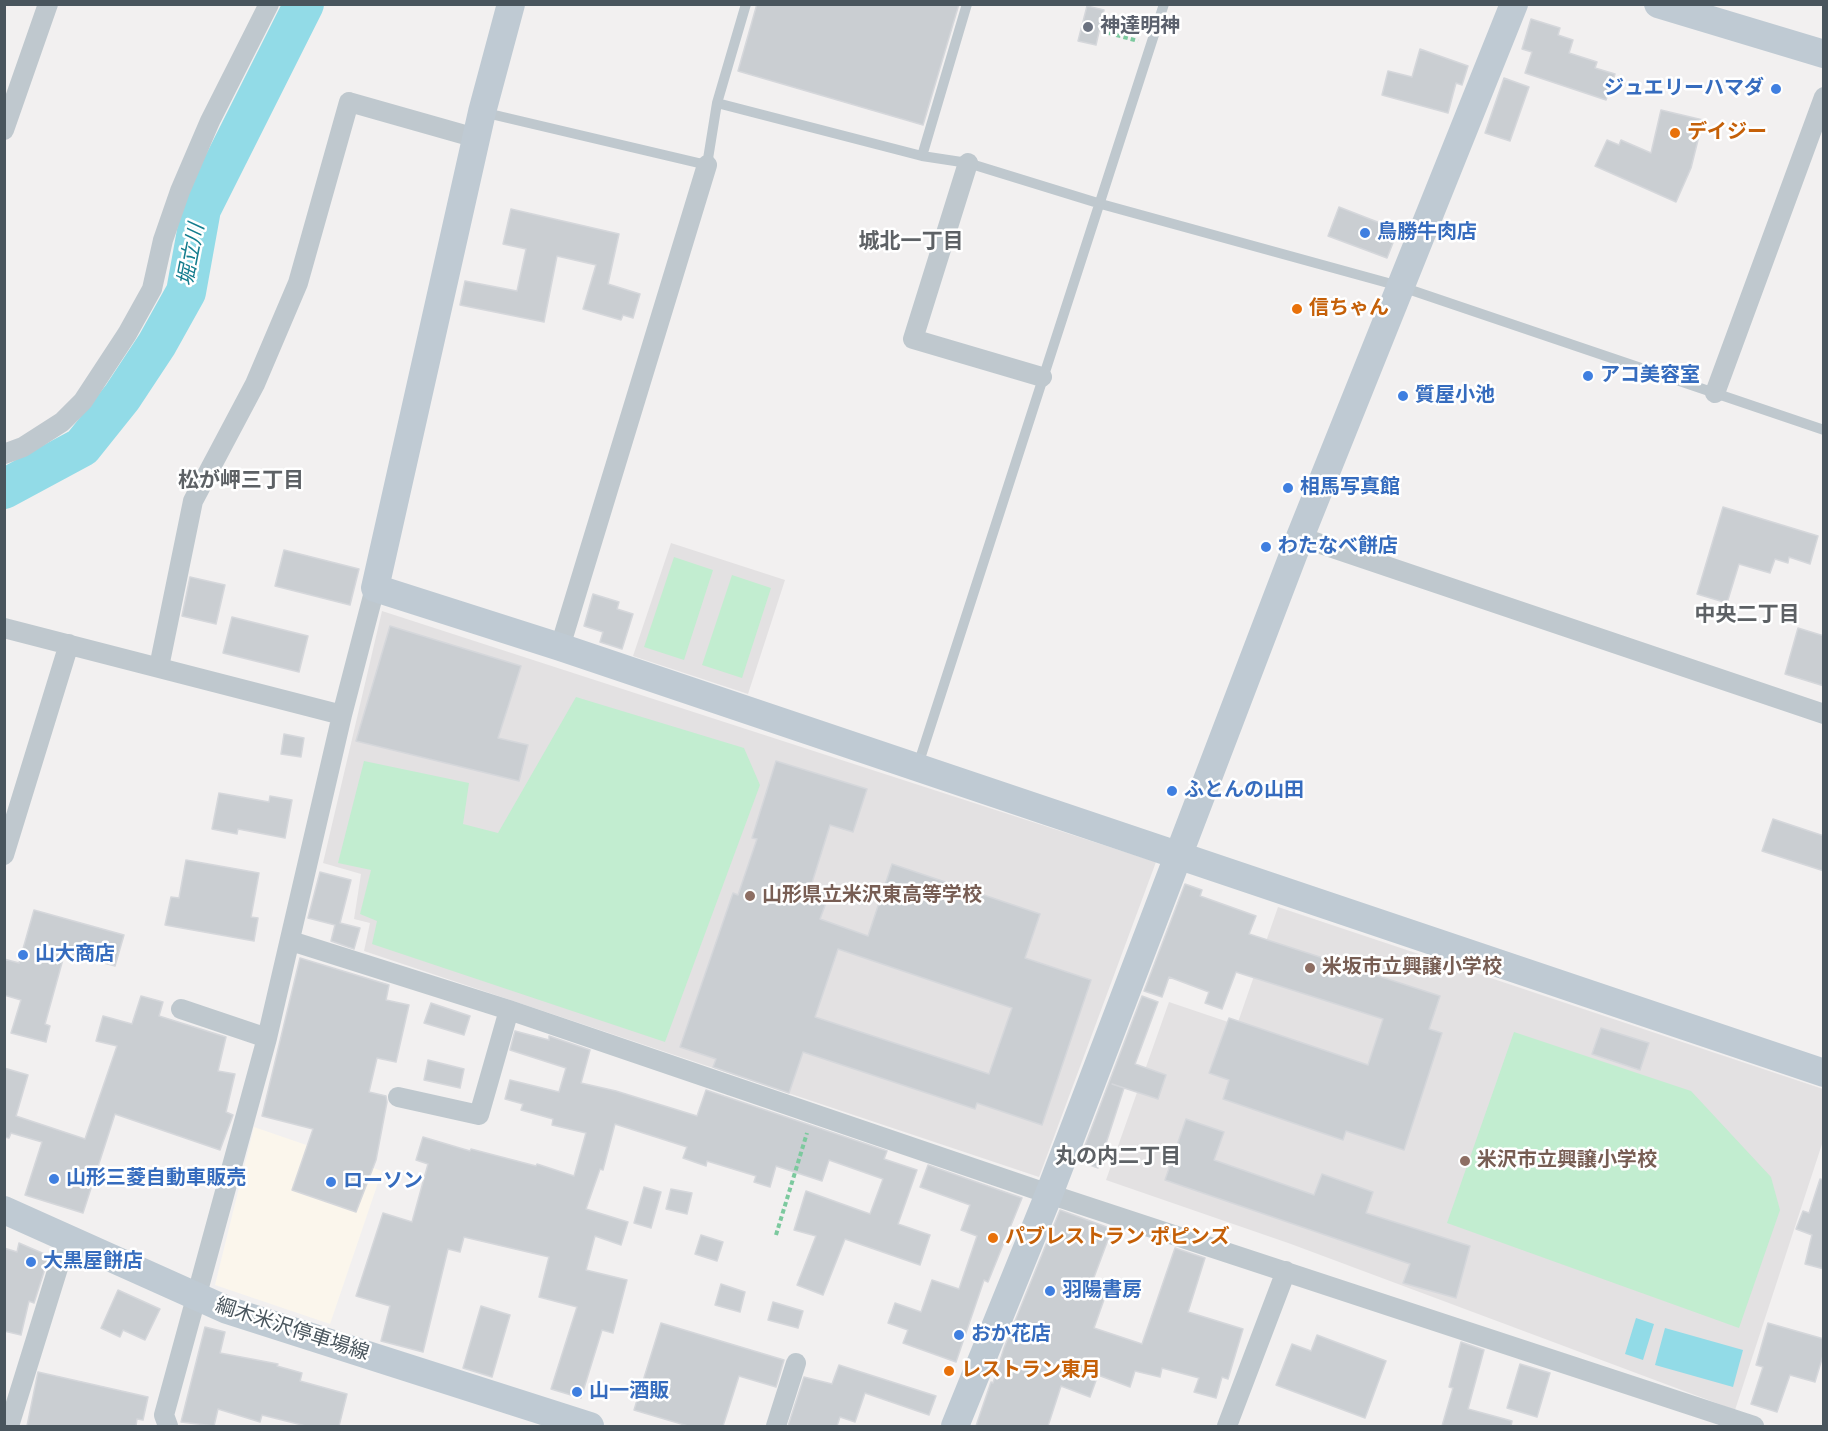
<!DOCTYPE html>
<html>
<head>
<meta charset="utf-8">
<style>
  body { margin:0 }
  #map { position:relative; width:1828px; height:1431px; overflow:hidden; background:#f2f0f0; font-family:"DM Sans",sans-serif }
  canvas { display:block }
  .frame { position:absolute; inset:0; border:6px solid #49555d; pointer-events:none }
</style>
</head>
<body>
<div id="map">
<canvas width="1828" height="1431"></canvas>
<div class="frame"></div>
</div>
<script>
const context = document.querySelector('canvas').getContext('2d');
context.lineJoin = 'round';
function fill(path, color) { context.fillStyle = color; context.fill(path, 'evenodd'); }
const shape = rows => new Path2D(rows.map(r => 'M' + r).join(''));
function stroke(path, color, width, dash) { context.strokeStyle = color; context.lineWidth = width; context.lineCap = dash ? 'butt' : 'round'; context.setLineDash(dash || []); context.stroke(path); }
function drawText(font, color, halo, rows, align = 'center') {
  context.font = font + ' "DM Sans","Noto Sans JP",sans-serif'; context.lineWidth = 5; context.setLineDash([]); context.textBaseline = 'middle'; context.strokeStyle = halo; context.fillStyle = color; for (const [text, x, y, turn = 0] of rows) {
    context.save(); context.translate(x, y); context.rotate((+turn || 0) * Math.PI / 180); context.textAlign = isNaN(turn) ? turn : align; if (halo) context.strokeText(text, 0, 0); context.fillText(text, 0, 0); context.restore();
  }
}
const commercial = shape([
  [254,1127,382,1171,330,1324,215,1285]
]);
const education = shape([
  [671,543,785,580,748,694,633,656],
  [382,611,1156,862,1039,1177,364,951,370,923,354,919,361,874,323,863],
  [1278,907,1823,1089,1823,1141,1735,1410,1291,1244,1106,1180,1169,1002,1237,1025]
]);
const green = shape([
  [674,557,713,570,684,660,644,647],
  [732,575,771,588,742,678,702,665],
  [576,697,744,748,760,785,665,1042,372,944,377,921,360,914,371,870,338,863,364,761,469,783,463,824,498,833],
  [1514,1032,1691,1091,1771,1177,1780,1210,1739,1328,1447,1223]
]);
const water = shape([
  [1636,1318,1654,1324,1643,1360,1625,1354],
  [1665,1328,1743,1350,1733,1387,1655,1365]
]);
const river = shape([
  [4,489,82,447,122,397,157,344,186,292,201,209,304,4]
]);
const building = shape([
  [757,4,959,4,923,125,738,71,757,4],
  [1087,6,1104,10,1096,45,1078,41,1087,6],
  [1531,19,1560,28,1558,35,1573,40,1569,53,1597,62,1595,68,1615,74,1606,100,1525,73,1532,52,1522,49,1531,19],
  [1420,49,1468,66,1462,85,1456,83,1448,113,1382,95,1388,71,1412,77,1420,49],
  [1504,78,1529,87,1510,141,1485,133,1504,78],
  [1661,110,1703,120,1691,168,1676,202,1595,166,1607,140,1619,145,1621,140,1651,153,1661,110],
  [1339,207,1398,230,1387,258,1328,236,1339,207],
  [511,209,619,234,608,284,640,294,633,318,623,315,621,320,583,309,596,265,557,256,544,322,460,305,465,281,517,291,526,249,503,244,511,209],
  [1723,507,1818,536,1810,564,1789,557,1788,563,1775,559,1770,573,1739,564,1727,603,1697,594,1723,507],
  [284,550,359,569,350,605,275,586,284,550],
  [190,577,225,585,216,624,182,616,190,577],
  [593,594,619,602,617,609,633,614,622,649,600,642,603,632,584,626,593,594],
  [232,617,308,636,299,672,223,653,232,617],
  [390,626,521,666,498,738,528,745,519,781,356,741,390,626],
  [1798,628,1824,636,1824,686,1785,674,1798,628],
  [284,734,304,738,301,757,281,754,284,734],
  [776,761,867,789,853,832,830,825,811,886,830,892,820,919,868,936,892,864,1040,914,1025,958,1091,980,1042,1125,977,1103,975,1109,803,1052,789,1093,713,1067,716,1059,680,1047,733,893,738,895,757,839,752,838,776,761],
  [838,949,1012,1008,989,1074,815,1017,838,949],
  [219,793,269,802,270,796,292,800,285,838,238,829,237,834,212,829,219,793],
  [1773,819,1824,836,1824,871,1762,851,1773,819],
  [186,860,259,873,251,917,258,918,254,941,165,925,171,897,179,898,186,860],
  [320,872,351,880,340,923,360,928,354,949,331,941,335,925,308,918,320,872],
  [1185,884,1202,890,1200,896,1256,916,1249,934,1440,996,1429,1029,1442,1033,1404,1150,1346,1131,1343,1140,1223,1099,1229,1080,1209,1073,1229,1018,1368,1065,1383,1019,1236,972,1222,1009,1205,1003,1209,992,1169,977,1162,997,1144,991,1185,884],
  [34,910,124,935,115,966,65,952,45,1024,50,1026,46,1042,11,1033,21,1000,4,995,4,959,19,963,34,910],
  [300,958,389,985,386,1000,409,1005,396,1062,377,1058,369,1092,386,1096,387,1102,376,1160,356,1212,292,1190,313,1129,262,1116,300,958],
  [141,996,163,1002,159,1016,226,1037,218,1071,235,1074,226,1112,233,1115,220,1150,115,1114,83,1213,25,1195,42,1142,11,1133,9,1138,4,1137,4,1068,28,1075,16,1116,85,1139,117,1046,96,1041,103,1016,132,1024,141,996],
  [1142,996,1158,1002,1135,1064,1166,1075,1158,1099,1112,1084,1124,1088,1098,1168,1079,1161,1142,996],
  [431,1003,470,1016,464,1035,424,1023,431,1003],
  [1601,1028,1649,1043,1640,1070,1592,1054,1601,1028],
  [515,1031,549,1040,549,1036,590,1050,581,1083,616,1091,697,1116,706,1090,887,1151,884,1159,917,1170,898,1224,930,1235,920,1265,845,1239,823,1295,797,1285,816,1236,794,1230,806,1191,870,1214,883,1179,829,1160,822,1181,776,1166,770,1187,754,1182,756,1176,707,1161,706,1166,683,1158,687,1147,615,1124,603,1170,600,1169,586,1209,628,1222,621,1245,595,1236,586,1270,627,1280,613,1333,602,1330,581,1398,551,1389,577,1307,539,1297,549,1257,464,1237,460,1252,448,1249,423,1352,381,1341,390,1306,356,1296,383,1213,412,1222,428,1164,416,1160,423,1137,470,1151,471,1149,536,1166,537,1164,574,1176,586,1133,552,1125,553,1119,521,1110,523,1104,505,1099,510,1080,559,1092,566,1068,510,1050,515,1031],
  [428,1060,464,1069,460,1088,424,1080,428,1060],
  [1186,1119,1224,1132,1214,1160,1314,1195,1322,1174,1373,1192,1366,1213,1470,1246,1456,1298,1403,1283,1410,1264,1165,1180,1186,1119],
  [928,1165,1022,1198,988,1282,984,1280,956,1362,903,1343,908,1330,888,1323,895,1303,921,1312,932,1280,959,1289,977,1236,961,1230,970,1205,920,1187,928,1165],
  [1820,1179,1824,1180,1824,1269,1805,1264,1812,1235,1796,1229,1803,1211,1809,1213,1820,1179],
  [644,1187,661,1192,651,1228,634,1223,644,1187],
  [671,1189,692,1193,687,1214,666,1209,671,1189],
  [1060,1210,1112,1229,1090,1288,1106,1294,1094,1328,1142,1344,1175,1248,1205,1258,1188,1312,1243,1329,1228,1379,1222,1377,1216,1398,1194,1392,1199,1378,1162,1368,1160,1377,1135,1371,1130,1387,1098,1375,1090,1397,1061,1386,1048,1426,976,1426,991,1382,993,1383,1004,1348,1060,1210],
  [701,1235,723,1242,717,1261,695,1254,701,1235],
  [19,1243,49,1256,34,1303,29,1301,21,1335,4,1331,4,1248,17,1252,19,1243],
  [721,1284,745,1292,740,1312,715,1305,721,1284],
  [118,1290,160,1309,145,1340,123,1330,120,1337,101,1328,118,1290],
  [773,1302,803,1311,798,1328,768,1320,773,1302],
  [481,1306,510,1315,492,1377,463,1368,481,1306],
  [661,1323,784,1360,776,1387,739,1376,723,1426,688,1426,634,1410,661,1323],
  [1768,1323,1824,1339,1824,1352,1815,1382,1790,1375,1777,1412,1751,1404,1763,1367,1756,1365,1768,1323],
  [205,1327,225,1332,220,1353,278,1364,277,1366,302,1373,300,1381,347,1394,339,1426,306,1426,262,1415,260,1422,218,1409,214,1426,181,1422,205,1327],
  [1317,1335,1386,1361,1365,1418,1276,1385,1292,1344,1311,1351,1317,1335],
  [1461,1342,1484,1350,1468,1409,1512,1421,1511,1426,1442,1426,1453,1388,1449,1387,1461,1342],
  [1520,1364,1550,1373,1537,1417,1507,1408,1520,1364],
  [839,1365,936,1396,929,1415,865,1393,855,1422,840,1417,837,1426,788,1426,804,1377,832,1384,839,1365],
  [38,1372,148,1397,143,1420,137,1419,136,1426,27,1426,38,1372]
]);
const path = shape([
  [1109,33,1138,41],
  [776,1235,807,1133]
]);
const lane = shape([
  [717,103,922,156,968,163,1101,204,1399,286,1824,430],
  [482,112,707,165,717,103,746,4],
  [922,156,967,4],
  [917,768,1164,4]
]);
const street = shape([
  [4,130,48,4],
  [968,163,913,339,1042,377],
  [1715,393,1824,97],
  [4,454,23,447,62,422,83,401,127,334,152,289,163,240,180,191,210,121,269,4],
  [1300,537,1824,714],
  [4,628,342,715],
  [560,647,707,165],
  [159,667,193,501,255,384,298,283,349,102,476,138],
  [4,855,69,644],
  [291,941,509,1010,1049,1194,1754,1426],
  [181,1009,267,1038],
  [398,1097,479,1115,509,1010],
  [9,1426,67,1239],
  [168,1426,164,1415,267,1038,342,715,375,588],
  [776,1426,796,1363],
  [1227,1426,1286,1271]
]);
const secondary = shape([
  [511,4,482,112,375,588,560,647,1824,1073],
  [1658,4,1824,54],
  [4,1210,227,1310,590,1426],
  [955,1426,1049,1194,1300,537,1514,4]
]);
const markers = [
  [1088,27,6,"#6b7280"],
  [1776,89,6,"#3f7fe0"],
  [1675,133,6,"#e8710a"],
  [1365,233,6,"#3f7fe0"],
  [1297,309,6,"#e8710a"],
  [1588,376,6,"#3f7fe0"],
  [1403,396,6,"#3f7fe0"],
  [1288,488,6,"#3f7fe0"],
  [1266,547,6,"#3f7fe0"],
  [1172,791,6,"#3f7fe0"],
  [750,896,6,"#8d6e63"],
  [23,955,6,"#3f7fe0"],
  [1310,968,6,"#8d6e63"],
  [1465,1161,6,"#8d6e63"],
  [54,1179,6,"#3f7fe0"],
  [331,1182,6,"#3f7fe0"],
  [993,1238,6,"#e8710a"],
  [31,1262,6,"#3f7fe0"],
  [1050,1291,6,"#3f7fe0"],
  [959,1335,6,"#3f7fe0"],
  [949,1371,6,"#e8710a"],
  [577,1392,6,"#3f7fe0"]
];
const worshipNames = [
  ["神達明神",1100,27]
];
const shopNames = [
  ["ジュエリーハマダ",1764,89,"right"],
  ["鳥勝牛肉店",1377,233],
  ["アコ美容室",1600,376],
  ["質屋小池",1415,396],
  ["相馬写真館",1300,488],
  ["わたなべ餅店",1278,547],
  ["ふとんの山田",1184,791],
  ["山大商店",35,955],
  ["山形三菱自動車販売",66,1179],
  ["ローソン",343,1182],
  ["大黒屋餅店",43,1262],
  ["羽陽書房",1062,1291],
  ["おか花店",971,1335],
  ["山一酒販",589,1392]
];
const foodNames = [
  ["デイジー",1687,133],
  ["信ちゃん",1309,309],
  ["パブレストラン ポピンズ",1005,1238],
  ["レストラン東月",961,1371]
];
const educationNames = [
  ["山形県立米沢東高等学校",762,896],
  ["米坂市立興譲小学校",1322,968],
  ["米沢市立興譲小学校",1477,1161]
];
const streetNames = [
  ["綱木米沢停車場線",292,1330,18]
];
const neighbourhoodNames = [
  ["城北一丁目",911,242],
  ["松が岬三丁目",241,481],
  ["中央二丁目",1747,615],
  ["丸の内二丁目",1118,1157]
];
const waterNames = [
  ["堀立川",192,255,-79]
];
fill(commercial, '#fbf6ec');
fill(education, '#e3e1e2');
fill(green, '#c2edd0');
fill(water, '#92dbe7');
stroke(river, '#92dbe7', 40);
fill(building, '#caced2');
stroke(building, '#d5d7db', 1.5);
stroke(path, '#7cc99e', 4, [4.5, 3]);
stroke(lane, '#bfc8ce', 10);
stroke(street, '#bfc8ce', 20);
stroke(secondary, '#bfcad3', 28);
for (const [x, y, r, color] of markers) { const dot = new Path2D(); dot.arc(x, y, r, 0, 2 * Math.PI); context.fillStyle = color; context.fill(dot); stroke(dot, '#fff', 2); }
drawText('bold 20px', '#5b616d', '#fff', worshipNames, 'left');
drawText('bold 20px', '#366cbe', '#fff', shopNames, 'left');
drawText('bold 20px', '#c56008', '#fff', foodNames, 'left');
drawText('bold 20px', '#785e54', '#fff', educationNames, 'left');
drawText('20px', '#49555d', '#fff', streetNames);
drawText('bold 21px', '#5d6165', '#fff', neighbourhoodNames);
drawText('italic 21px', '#147d8e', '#fff', waterNames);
</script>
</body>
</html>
